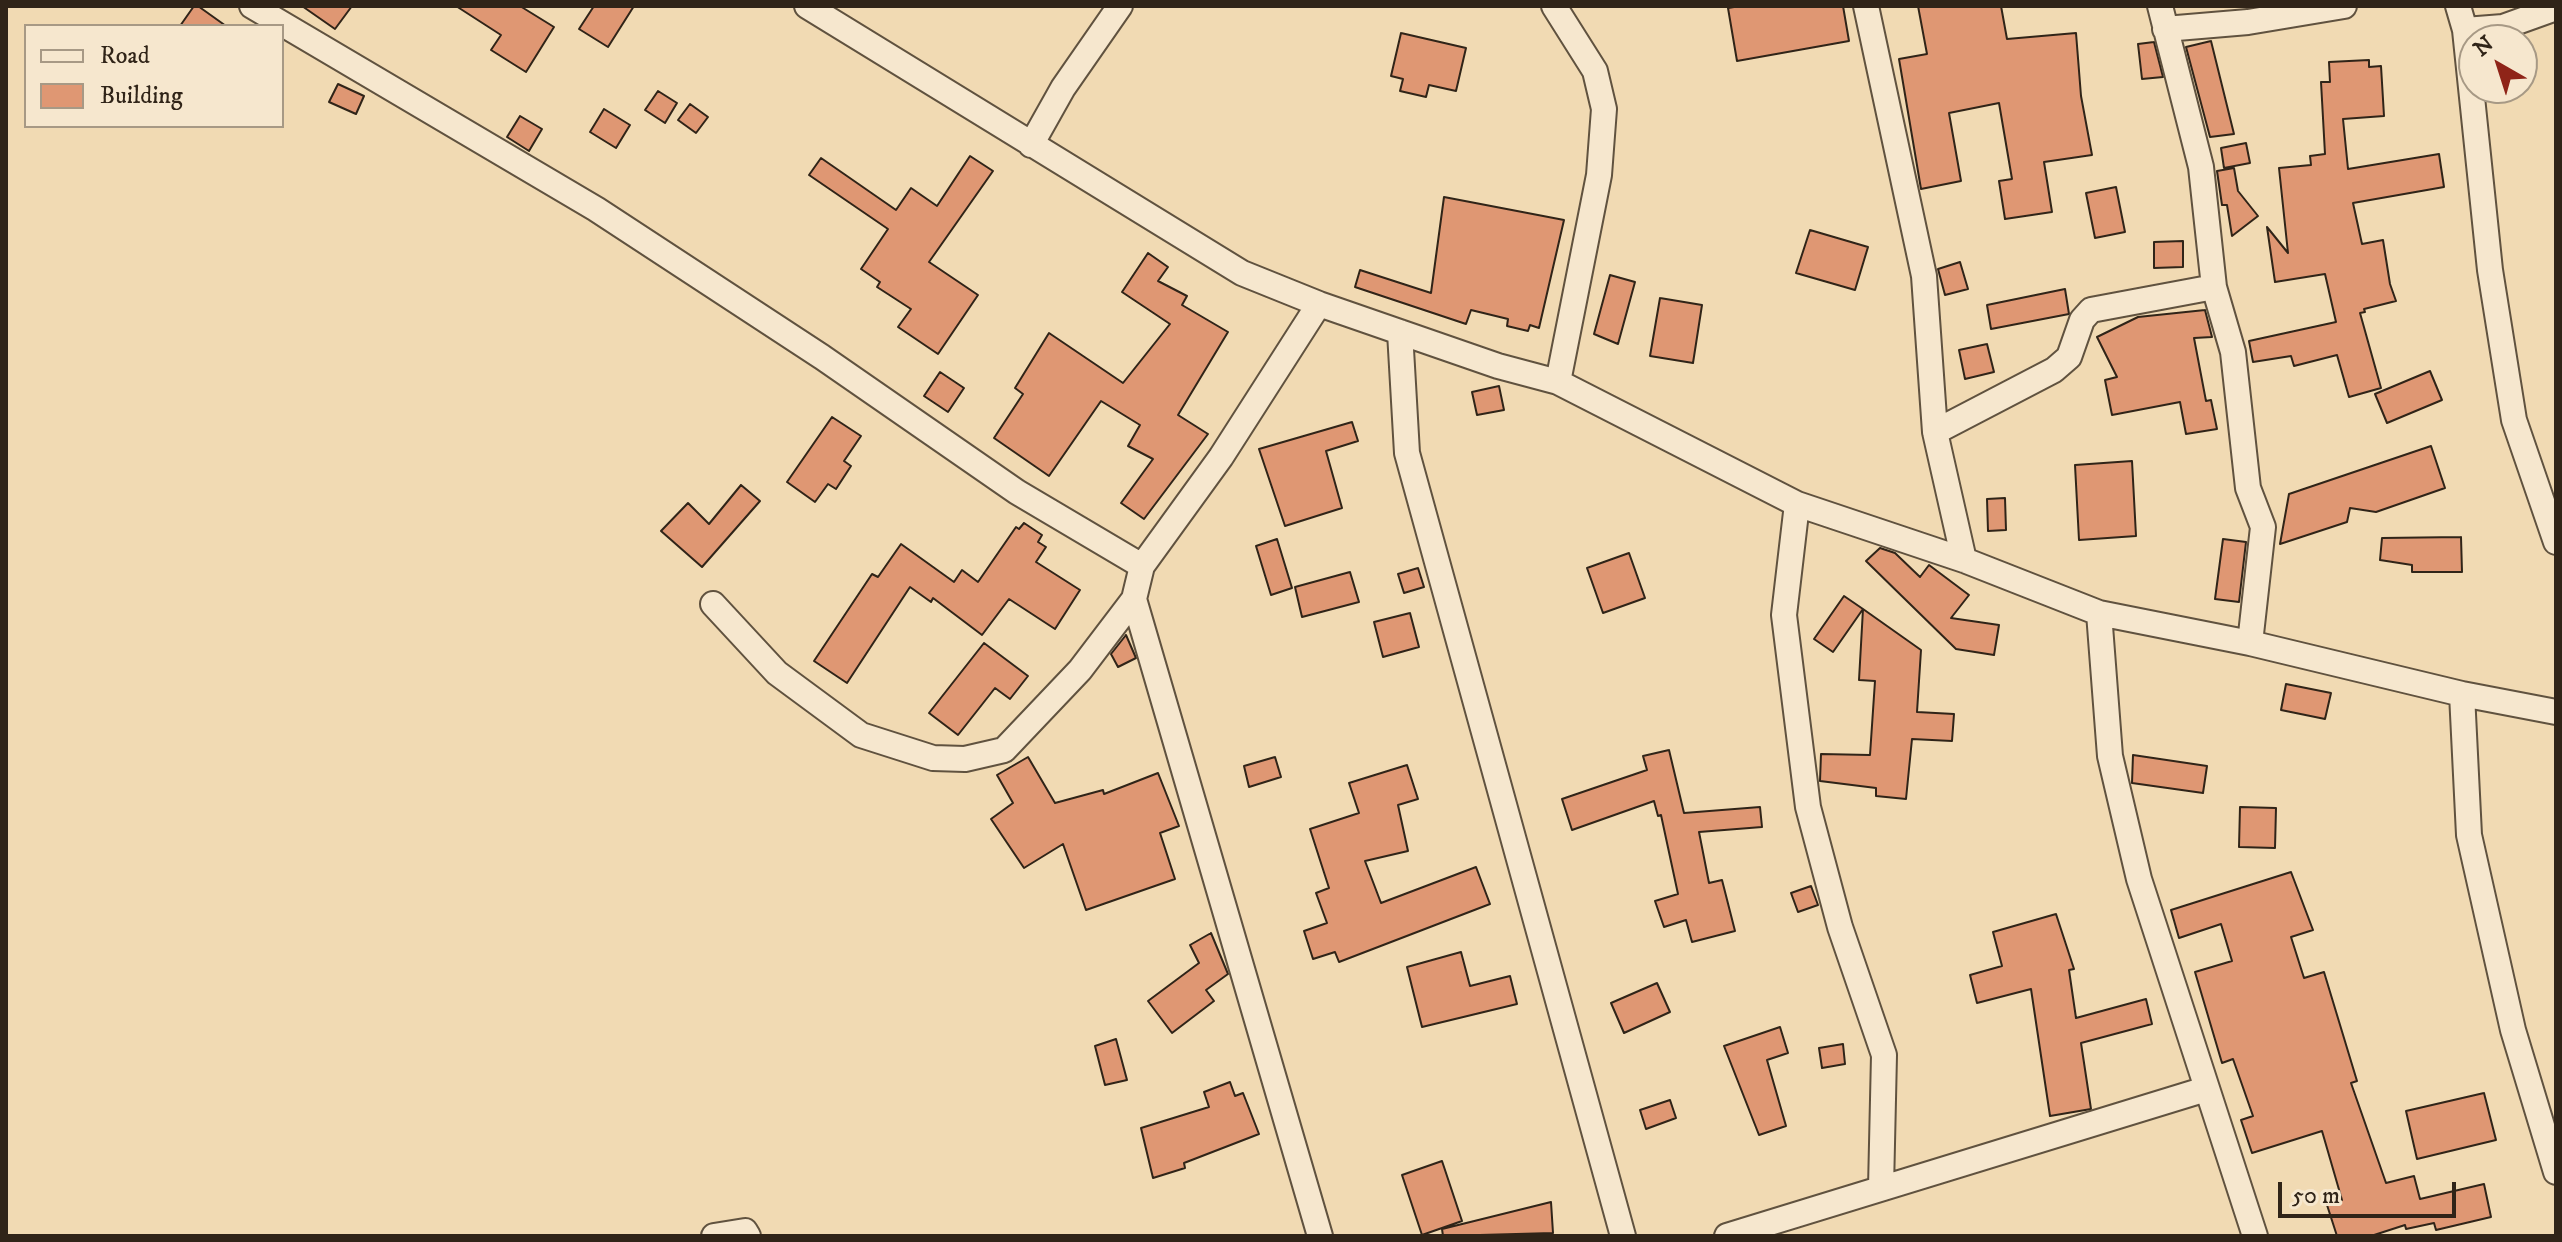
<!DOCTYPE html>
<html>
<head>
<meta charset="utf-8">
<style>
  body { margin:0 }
  #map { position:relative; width:2562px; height:1242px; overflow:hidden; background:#f1dab3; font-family:"IM FELL DW Pica",serif }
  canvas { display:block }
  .frame { position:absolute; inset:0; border:8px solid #302418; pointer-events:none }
  .legend { position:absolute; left:24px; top:24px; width:260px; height:104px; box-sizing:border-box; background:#f6e7ce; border:2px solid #a79985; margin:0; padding:10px 14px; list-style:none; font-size:24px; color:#302418 }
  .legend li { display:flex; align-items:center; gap:16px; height:40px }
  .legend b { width:40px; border:2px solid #a79985 }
  .north { position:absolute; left:2458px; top:24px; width:80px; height:80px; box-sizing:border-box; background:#f6e7ce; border:2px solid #a79985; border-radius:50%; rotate:321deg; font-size:22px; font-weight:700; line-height:32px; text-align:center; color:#302418 }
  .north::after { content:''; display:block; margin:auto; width:28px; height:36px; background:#8f2418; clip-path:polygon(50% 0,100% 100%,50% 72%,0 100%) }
  .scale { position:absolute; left:2278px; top:1182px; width:178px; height:36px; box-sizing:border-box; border:4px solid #302418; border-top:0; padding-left:10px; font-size:24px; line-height:28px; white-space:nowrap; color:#302418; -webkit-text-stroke:6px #f6e7ce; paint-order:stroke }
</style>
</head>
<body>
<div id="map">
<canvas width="2562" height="1242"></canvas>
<div class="frame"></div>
<ul class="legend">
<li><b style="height:10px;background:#f6e7ce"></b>Road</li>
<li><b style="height:22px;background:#df9773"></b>Building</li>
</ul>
<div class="north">N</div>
<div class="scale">50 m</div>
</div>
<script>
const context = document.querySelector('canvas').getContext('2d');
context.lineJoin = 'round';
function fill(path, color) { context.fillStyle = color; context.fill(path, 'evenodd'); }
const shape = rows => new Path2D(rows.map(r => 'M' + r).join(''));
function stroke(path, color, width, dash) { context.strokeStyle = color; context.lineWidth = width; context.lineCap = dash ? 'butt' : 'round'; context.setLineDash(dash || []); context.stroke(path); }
const building = shape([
  [194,6,198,6,226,26,180,26,194,6],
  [302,6,352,6,335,29,302,6],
  [456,6,520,6,554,27,526,72,491,50,501,35,456,6],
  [594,6,634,6,608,47,579,29,594,6],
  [1740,6,1843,6,1849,41,1737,61,1728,8,1740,6],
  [1918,6,2001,6,2007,39,2076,33,2081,96,2092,155,2044,162,2052,212,2005,219,1999,181,2012,179,1999,103,1949,113,1961,181,1921,189,1899,59,1927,54,1918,6],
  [1401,33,1466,48,1456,91,1429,85,1426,97,1400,91,1403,79,1391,76,1401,33],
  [2211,41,2234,134,2210,137,2186,47,2211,41],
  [2154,42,2163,77,2142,79,2138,44,2154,42],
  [2369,60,2369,67,2381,66,2384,116,2343,119,2348,169,2439,154,2444,187,2353,203,2362,244,2383,240,2390,284,2396,301,2364,309,2365,312,2360,313,2381,388,2349,397,2337,355,2294,366,2291,356,2253,362,2249,341,2336,322,2325,274,2275,282,2267,227,2288,253,2279,168,2311,165,2310,156,2325,154,2321,82,2330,82,2329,62,2369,60],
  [338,84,364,96,356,114,329,102,338,84],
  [658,91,677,103,665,123,645,110,658,91],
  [690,104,708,117,696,133,678,120,690,104],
  [604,109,630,125,616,148,590,132,604,109],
  [520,116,542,129,529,151,507,137,520,116],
  [2246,143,2250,163,2224,168,2221,148,2246,143],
  [970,156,993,171,929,262,978,295,938,354,898,327,911,309,877,287,880,282,861,269,888,229,809,175,821,158,896,210,911,188,937,206,970,156],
  [2234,168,2238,191,2258,216,2232,236,2227,205,2222,205,2217,171,2234,168],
  [2116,187,2125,232,2095,238,2086,193,2116,187],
  [1444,197,1564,220,1539,328,1530,325,1528,331,1507,326,1508,319,1471,310,1466,324,1355,287,1360,270,1431,293,1444,197],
  [1810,230,1868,247,1855,290,1796,273,1810,230],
  [2183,241,2183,267,2154,268,2154,242,2183,241],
  [1148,253,1168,267,1158,281,1187,296,1182,305,1228,332,1178,415,1208,434,1144,519,1121,503,1153,459,1128,446,1140,425,1101,401,1049,476,994,438,1023,394,1015,388,1049,333,1123,383,1170,324,1122,292,1148,253],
  [1960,262,1968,289,1945,295,1938,269,1960,262],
  [1610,275,1635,282,1618,344,1594,334,1610,275],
  [2065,289,2069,314,1991,329,1987,305,2065,289],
  [1660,298,1702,305,1693,363,1650,356,1660,298],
  [2205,310,2212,337,2194,338,2206,401,2211,400,2217,429,2186,434,2180,402,2112,415,2105,380,2117,377,2097,337,2138,317,2205,310],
  [1987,344,1994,372,1965,379,1959,350,1987,344],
  [2430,371,2442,400,2387,423,2375,394,2430,371],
  [940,372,964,388,948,412,924,396,940,372],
  [1499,386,1504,410,1477,415,1472,392,1499,386],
  [832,417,861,436,844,461,851,466,836,489,828,484,815,502,787,482,832,417],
  [1352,422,1358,441,1326,451,1342,508,1285,526,1259,449,1352,422],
  [2431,446,2445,488,2376,512,2350,508,2347,522,2280,544,2289,494,2431,446],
  [2132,461,2136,536,2079,540,2075,465,2132,461],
  [741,485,760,501,702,567,661,531,688,503,709,524,741,485],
  [2005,498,2006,530,1988,531,1987,499,2005,498],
  [1024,523,1042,535,1038,542,1046,547,1036,562,1080,590,1055,629,1009,599,982,635,933,598,931,602,910,587,847,683,814,661,872,574,878,577,901,544,954,582,962,570,978,582,1016,527,1019,529,1024,523],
  [2461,537,2462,572,2412,572,2412,565,2380,560,2382,538,2461,537],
  [1277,539,1292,588,1271,595,1256,546,1277,539],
  [2223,539,2246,542,2239,602,2215,599,2223,539],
  [1880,548,1895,553,1920,577,1929,565,1969,595,1951,618,1999,625,1994,655,1956,649,1866,561,1880,548],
  [1629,553,1645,598,1603,613,1587,568,1629,553],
  [1418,568,1424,587,1404,593,1398,574,1418,568],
  [1350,572,1359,602,1302,617,1295,587,1350,572],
  [1844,596,1863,609,1833,652,1814,639,1844,596],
  [1863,609,1921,650,1917,712,1954,714,1952,741,1912,739,1906,799,1876,796,1876,788,1820,781,1821,754,1870,755,1875,681,1859,680,1863,609],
  [1410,613,1419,647,1383,657,1374,622,1410,613],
  [1126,635,1136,658,1118,667,1111,654,1126,635],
  [984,643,1028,676,1010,699,995,688,958,735,929,713,984,643],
  [2286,684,2331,693,2325,719,2281,710,2286,684],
  [1669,750,1684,813,1760,807,1762,827,1699,832,1709,883,1722,880,1735,931,1692,942,1686,920,1664,927,1655,901,1678,894,1661,815,1658,816,1654,801,1572,830,1562,799,1647,770,1643,756,1669,750],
  [2133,755,2207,766,2203,793,2132,783,2133,755],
  [1028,757,1055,803,1103,790,1104,794,1158,773,1179,826,1160,833,1175,879,1086,910,1063,844,1024,868,991,819,1013,803,997,775,1028,757],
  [1275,757,1281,777,1249,787,1244,766,1275,757],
  [1407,765,1418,799,1398,805,1408,851,1365,861,1381,903,1476,867,1490,904,1339,962,1335,952,1313,959,1304,931,1327,923,1316,893,1329,888,1310,829,1359,813,1349,783,1407,765],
  [2240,807,2276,808,2275,848,2239,847,2240,807],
  [2291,872,2313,930,2291,937,2304,978,2324,972,2357,1081,2351,1083,2386,1183,2414,1176,2420,1199,2484,1184,2491,1217,2436,1230,2434,1223,2406,1229,2405,1225,2371,1236,2337,1236,2327,1205,2342,1200,2322,1131,2252,1153,2241,1120,2253,1116,2233,1059,2222,1063,2195,972,2232,961,2221,924,2179,938,2171,910,2291,872],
  [1811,886,1818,905,1798,912,1791,893,1811,886],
  [2056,914,2074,969,2069,970,2076,1018,2146,999,2152,1024,2081,1043,2091,1109,2050,1116,2031,989,1977,1003,1970,975,2002,966,1993,932,2056,914],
  [1211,933,1228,974,1206,990,1214,1001,1172,1033,1148,1001,1199,963,1190,945,1211,933],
  [1461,952,1470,986,1510,976,1517,1004,1422,1027,1407,967,1461,952],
  [1657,983,1670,1012,1624,1033,1611,1003,1657,983],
  [1780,1027,1788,1053,1767,1060,1786,1126,1759,1135,1724,1046,1780,1027],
  [1116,1039,1127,1080,1105,1085,1095,1046,1116,1039],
  [1843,1044,1845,1064,1822,1068,1819,1048,1843,1044],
  [1230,1082,1235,1096,1243,1093,1259,1134,1184,1163,1185,1168,1153,1178,1141,1128,1209,1107,1204,1092,1230,1082],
  [2484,1093,2496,1140,2417,1159,2406,1111,2484,1093],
  [1670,1100,1676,1118,1646,1129,1640,1110,1670,1100],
  [1442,1161,1462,1221,1422,1235,1402,1175,1442,1161],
  [1551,1202,1553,1233,1443,1236,1442,1229,1551,1202]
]);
const street = shape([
  [252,6,596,209,822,357,1017,492,1142,566],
  [807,6,1242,273,1319,304,1498,366,1558,382,1797,504,1964,560,2099,613,2250,643,2462,694,2556,712],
  [1554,6,1595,71,1604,109,1599,175,1558,382],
  [1866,6,1924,276,1935,432,1964,560],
  [2160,6,2201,167,2214,287,2233,352,2248,488,2263,527,2250,643],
  [2458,6,2465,30,2490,270,2514,420,2556,542],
  [2165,29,2248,22,2344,6],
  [2465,30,2503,27,2556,8],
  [1031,145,1063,88,1120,6],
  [1319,304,1221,457,1142,566,1134,599,1320,1236],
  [1400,332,1407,453,1623,1236],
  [1935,432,2054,370,2069,357,2082,320,2091,310,2214,287],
  [1797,504,1784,615,1808,807,1840,927,1884,1055,1881,1188],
  [713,604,777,673,861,735,933,758,965,759,1004,750,1080,670,1134,599],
  [2099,613,2110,756,2139,879,2255,1236],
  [2462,694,2469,835,2513,1030,2556,1172],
  [714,1236,745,1231,748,1236],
  [1727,1236,2206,1089]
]);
fill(building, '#df9773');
stroke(building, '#302418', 2);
stroke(street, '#60523f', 28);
stroke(street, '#f6e7ce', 24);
</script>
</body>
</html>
